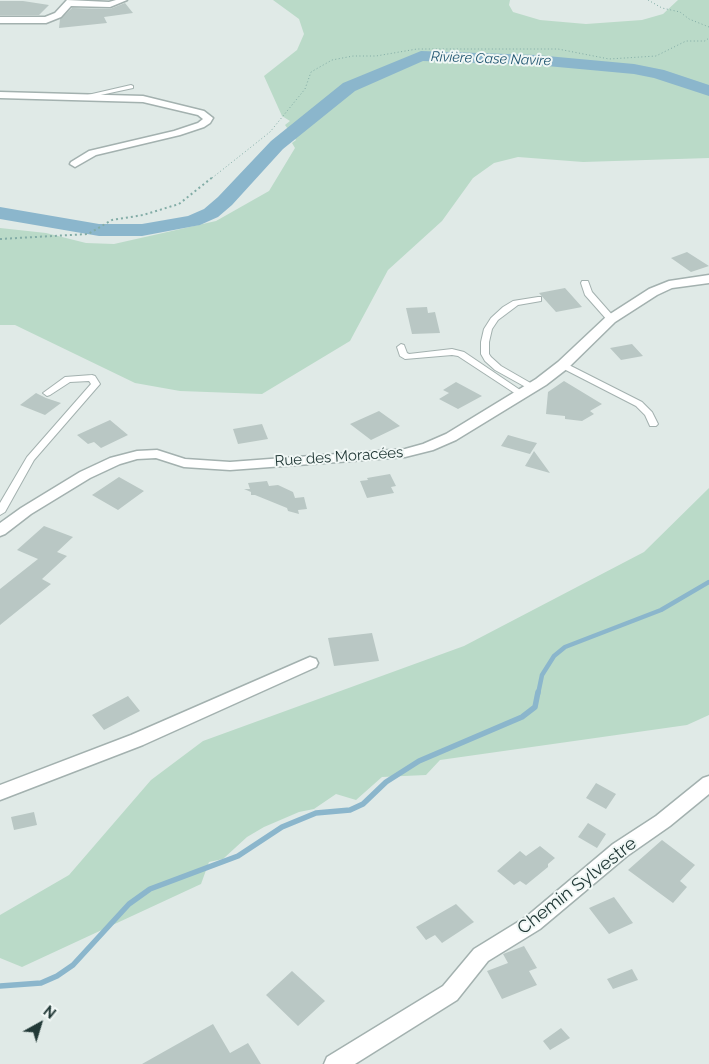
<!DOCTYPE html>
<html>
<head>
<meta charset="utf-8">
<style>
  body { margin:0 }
  #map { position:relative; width:709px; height:1064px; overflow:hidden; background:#e0eae7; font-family:Raleway,sans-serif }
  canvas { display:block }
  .north { position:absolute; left:15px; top:999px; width:50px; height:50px; -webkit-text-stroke:4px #f0f7f5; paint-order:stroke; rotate:39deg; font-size:14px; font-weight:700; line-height:20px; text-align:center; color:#223937 }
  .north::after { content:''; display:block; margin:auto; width:18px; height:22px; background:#223937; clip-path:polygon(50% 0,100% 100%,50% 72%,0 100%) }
</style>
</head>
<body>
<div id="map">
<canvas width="709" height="1064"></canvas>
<div class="north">N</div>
</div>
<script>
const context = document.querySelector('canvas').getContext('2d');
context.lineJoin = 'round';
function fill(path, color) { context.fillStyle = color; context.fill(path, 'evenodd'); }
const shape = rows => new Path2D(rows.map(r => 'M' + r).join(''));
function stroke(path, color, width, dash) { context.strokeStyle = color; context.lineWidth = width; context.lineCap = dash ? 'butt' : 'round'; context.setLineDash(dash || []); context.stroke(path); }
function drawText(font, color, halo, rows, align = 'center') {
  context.font = font + ' Raleway,sans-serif'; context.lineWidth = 4; context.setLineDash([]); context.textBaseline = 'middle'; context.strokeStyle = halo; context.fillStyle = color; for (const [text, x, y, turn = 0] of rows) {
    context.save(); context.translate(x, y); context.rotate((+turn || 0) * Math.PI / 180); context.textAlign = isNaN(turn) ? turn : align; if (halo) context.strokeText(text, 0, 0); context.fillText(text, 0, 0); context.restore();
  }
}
const green = shape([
  [273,0,510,0,509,5,513,12,540,20,586,24,642,20,663,14,678,0,709,0,709,158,583,162,518,157,494,163,473,178,442,221,388,270,350,341,262,394,180,391,135,383,15,325,0,325,0,228,46,233,86,243,114,244,216,221,269,191,295,148,292,143,296,140,285,125,290,121,282,116,264,76,297,50,304,34,299,19],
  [709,488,709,715,687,725,440,760,426,775,382,777,356,800,336,794,314,809,299,812,264,827,247,837,223,859,209,862,201,884,22,967,0,958,0,915,69,875,151,780,203,741,464,646,644,552]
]);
const streamFar1 = shape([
  [538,694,542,675,554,656,565,647,661,610,709,582]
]);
const stream = shape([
  [0,986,41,983,57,976,73,965,129,904,150,889,238,856,282,827,316,813,350,810,363,804,386,782,419,761,522,717,535,707,538,692]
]);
const river = shape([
  [421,51,536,55,634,64,664,70,709,85,709,96,654,78,634,74,536,65,423,61,355,91,283,149,232,205,218,217,200,225,142,236,99,236,0,219,0,207,99,224,142,224,188,216,204,209,218,197,271,141,343,83,421,51]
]);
const building = shape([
  [0,1,23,1,49,5,39,15,0,15],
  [125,3,133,13,104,17,107,23,59,28,60,19,72,8,110,9],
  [687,252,709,266,691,272,671,258],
  [565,288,582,307,556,312,539,293],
  [427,307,428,313,435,312,440,333,412,334,406,308],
  [632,344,643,356,621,360,610,348],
  [564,381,602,404,590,411,594,414,582,421,565,419,565,416,546,414,548,392],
  [456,382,482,396,458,409,439,399,449,393,443,390],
  [36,393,46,398,61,403,45,415,20,405],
  [379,411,400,426,371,440,350,424],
  [110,420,128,435,101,448,94,442,88,444,77,435],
  [262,424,268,439,238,444,233,429],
  [508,435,529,441,537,443,530,454,501,446],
  [534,451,550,473,525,466],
  [390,474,396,486,391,487,394,493,367,498,360,481,368,480,367,478],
  [119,477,144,491,118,510,92,495],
  [267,481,269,486,278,485,293,492,295,498,304,497,307,509,298,510,299,514,288,511,287,508,255,495,251,495,251,492,244,489,250,489,248,483],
  [44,526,73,537,57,552,67,556,42,579,51,584,0,625,0,589,38,559,17,550],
  [372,633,379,661,334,666,328,638],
  [128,696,140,711,104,730,92,715],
  [596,783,616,794,606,809,586,798],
  [34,812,37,825,14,830,11,817],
  [588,823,606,834,597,848,578,837],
  [662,840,695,865,680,881,687,887,673,903,628,870],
  [540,846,555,858,548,864,548,867,526,885,520,881,514,885,497,871,520,851,526,856],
  [614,897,633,923,609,934,589,908],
  [456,904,474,922,442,943,435,935,426,940,416,927],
  [524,946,537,968,529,971,537,985,502,999,487,971,508,963,503,954],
  [632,969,638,980,613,989,607,979],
  [292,971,325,1001,298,1026,266,995],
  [213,1024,230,1053,248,1043,261,1064,142,1064],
  [561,1028,570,1038,550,1050,543,1041]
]);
const pathFar1 = shape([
  [648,0,662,8,680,12,689,19,709,27],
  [212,178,270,132,305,89,311,72,332,60,353,56,376,56,417,49,558,49,609,59,656,56,686,41,705,41,709,38]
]);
const path = shape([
  [0,239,88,234,112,220,143,215,179,204,214,176]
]);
const lane = shape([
  [131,85,133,86,133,88,82,99,79,97,131,85],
  [582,281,588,281,592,292,614,317,614,321,608,321,585,295,581,283,582,281],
  [538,297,541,297,541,301,518,305,498,320,492,329,489,342,489,354,491,357,501,366,534,385,535,387,531,390,495,370,485,361,481,354,481,342,484,329,491,318,503,307,513,301,538,297],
  [401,344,404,345,407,353,409,354,452,349,464,352,526,394,525,396,519,396,458,356,452,355,405,359,400,356,397,347,401,344],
  [563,362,642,402,652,412,658,424,656,426,650,426,645,415,636,406,560,367,559,365,560,363,563,362],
  [92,375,95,376,100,384,34,460,5,512,0,515,0,503,27,457,91,384,89,381,70,382,50,395,47,396,43,393,65,377,92,375]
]);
const street = shape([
  [67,0,109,2,116,0,127,0,110,7,71,6,61,17,46,23,0,23,0,17,45,17,55,13,67,0],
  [0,92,143,96,204,111,213,118,210,123,204,127,180,135,96,155,75,167,70,164,71,162,89,151,174,131,198,123,203,119,198,115,143,102,0,98,0,92],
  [709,275,709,283,672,288,657,295,615,322,568,368,546,385,456,440,433,450,405,457,230,470,184,467,156,458,137,459,120,464,90,478,31,514,5,534,0,536,0,523,21,508,80,472,110,458,137,451,157,450,185,459,230,462,405,449,423,444,446,434,536,379,558,362,607,316,649,289,669,281,709,275],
  [310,657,316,659,318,663,316,667,143,745,0,800,0,785,131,735,310,657],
  [709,776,709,794,670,826,627,856,540,929,488,961,457,1000,355,1064,324,1064,327,1057,443,986,474,949,526,917,613,844,656,816,703,778,709,776]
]);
const farWaternames = [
  ["Rivière Case Navire",491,59,2]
];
const streetNames = [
  ["Rue des Moracées",339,457,-4]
];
const nearStreetnames = [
  ["Chemin Sylvestre",577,886,-38]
];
fill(green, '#badac8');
stroke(streamFar1, '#8bb6cc', 4.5);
stroke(stream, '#8bb6cc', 5.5);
fill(river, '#8bb6cc');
fill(building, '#b9c7c4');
stroke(lane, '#a3b1af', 2);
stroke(street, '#a3b1af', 3);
stroke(pathFar1, '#82aca6', 1, [1, 2.5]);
stroke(path, '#82aca6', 2, [2, 3]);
fill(lane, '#fff');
fill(street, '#fff');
drawText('italic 14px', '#205571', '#f0f7f5', farWaternames);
drawText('15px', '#223937', '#f0f7f5', streetNames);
drawText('18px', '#223937', '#f0f7f5', nearStreetnames);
</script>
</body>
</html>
